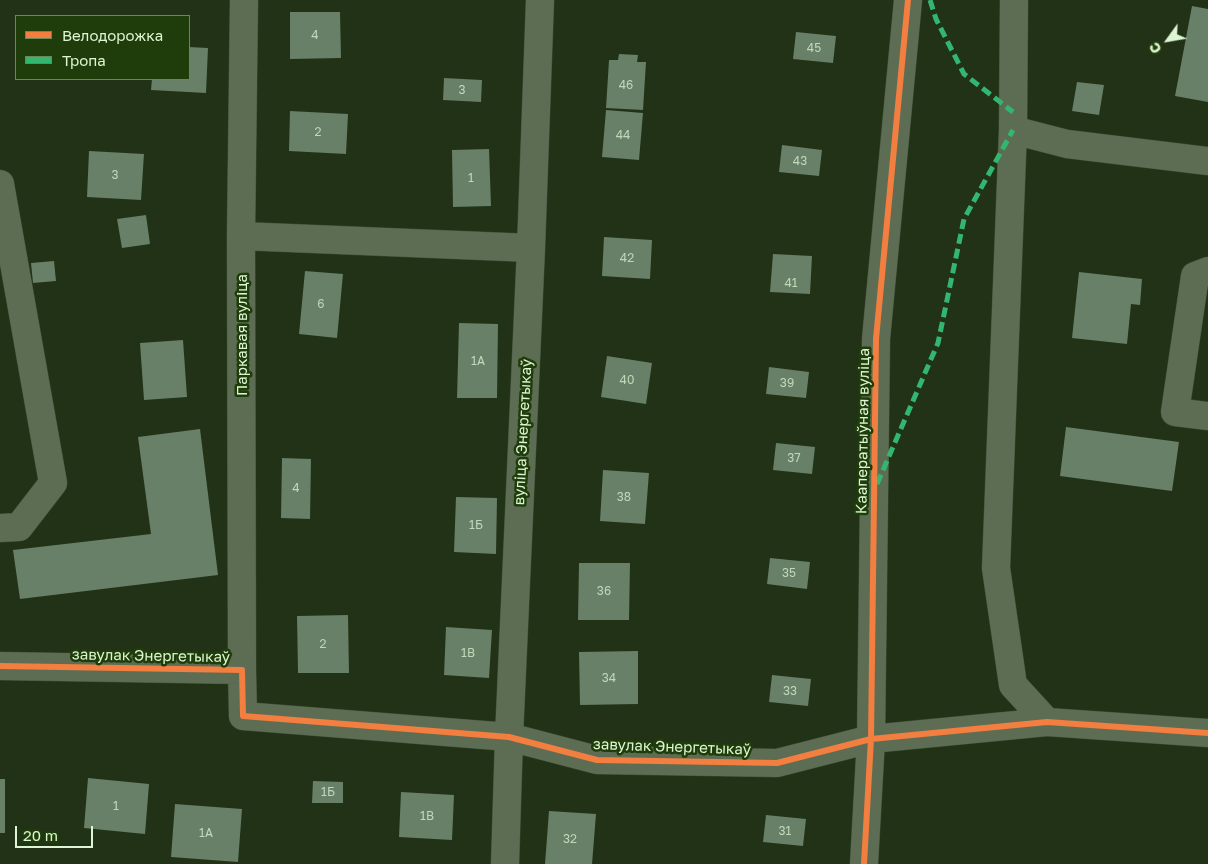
<!DOCTYPE html>
<html>
<head>
<meta charset="utf-8">
<style>
  body { margin:0 }
  #map { position:relative; width:1208px; height:864px; overflow:hidden; background:#213216; font-family:"Golos Text",sans-serif }
  canvas { display:block }
  .legend { position:absolute; left:15px; top:15px; width:175px; height:65px; box-sizing:border-box; background:#1f3d0b; border:1px solid #6b875b; margin:0; padding:6px 9px; list-style:none; font-size:15px; color:#ddf5d2 }
  .legend li { display:flex; align-items:center; gap:10px; height:25px }
  .legend b { width:25px; border:1px solid #6b875b }
  .north { position:absolute; left:1143px; top:15px; width:50px; height:50px; -webkit-text-stroke:4px #1f3d0b; paint-order:stroke; rotate:238deg; font-size:14px; font-weight:700; line-height:20px; text-align:center; color:#ddf5d2 }
  .north::after { content:''; display:block; margin:auto; width:18px; height:22px; background:#ddf5d2; clip-path:polygon(50% 0,100% 100%,50% 72%,0 100%) }
  .scale { position:absolute; left:15px; top:826px; width:78px; height:22px; box-sizing:border-box; border:2px solid #ddf5d2; border-top:0; padding-left:6px; font-size:15px; line-height:18px; white-space:nowrap; color:#ddf5d2; -webkit-text-stroke:4px #1f3d0b; paint-order:stroke }
</style>
</head>
<body>
<div id="map">
<canvas width="1208" height="864"></canvas>
<ul class="legend">
<li><b style="height:6px;background:#f27e40"></b>Велодорожка</li>
<li><b style="height:6px;background:#33b770"></b>Тропа</li>
</ul>
<div class="north">С</div>
<div class="scale">20 m</div>
</div>
<script>
const context = document.querySelector('canvas').getContext('2d');
context.lineJoin = 'round';
function fill(path, color) { context.fillStyle = color; context.fill(path, 'evenodd'); }
const shape = rows => new Path2D(rows.map(r => 'M' + r).join(''));
function stroke(path, color, width, dash) { context.strokeStyle = color; context.lineWidth = width; context.lineCap = dash ? 'butt' : 'round'; context.setLineDash(dash || []); context.stroke(path); }
function drawText(font, color, halo, rows, align = 'center') {
  context.font = font + ' "Golos Text",sans-serif'; context.lineWidth = 5; context.setLineDash([]); context.textBaseline = 'middle'; context.strokeStyle = halo; context.fillStyle = color; for (const [text, x, y, turn = 0] of rows) {
    context.save(); context.translate(x, y); context.rotate((+turn || 0) * Math.PI / 180); context.textAlign = isNaN(turn) ? turn : align; if (halo) context.strokeText(text, 0, 0); context.fillText(text, 0, 0); context.restore();
  }
}
const building = shape([
  [1192,6,1208,9,1208,102,1175,96],
  [290,12,340,12,341,58,290,59],
  [796,32,836,36,833,63,793,59],
  [189,47,208,48,206,93,151,90,152,79,189,79],
  [619,54,638,55,637,62,646,62,643,110,606,108,609,60,618,60],
  [444,78,482,80,481,102,443,100],
  [1077,82,1104,85,1099,115,1072,111],
  [606,110,643,113,639,160,602,157],
  [290,111,348,114,346,154,289,151],
  [782,145,822,150,819,176,779,172],
  [489,149,491,206,453,207,452,150],
  [89,151,144,154,141,200,87,197],
  [146,215,150,244,122,248,117,219],
  [604,237,652,240,650,279,602,276],
  [773,254,812,256,810,294,770,292],
  [54,261,56,281,33,283,31,263],
  [305,271,343,274,337,338,299,334],
  [1079,272,1142,279,1140,305,1131,304,1127,344,1072,338],
  [459,323,498,324,497,398,457,398],
  [183,340,187,397,144,400,140,343],
  [607,356,652,363,646,404,601,397],
  [769,367,809,372,806,398,766,394],
  [1066,427,1179,442,1172,491,1060,476],
  [200,429,218,575,20,599,13,550,151,534,138,437],
  [776,443,815,447,812,474,773,470],
  [282,458,311,459,310,519,281,518],
  [603,470,649,473,645,524,600,521],
  [456,497,497,498,496,554,454,552],
  [770,558,810,562,807,589,767,584],
  [579,563,630,563,629,620,578,620],
  [348,615,349,673,298,673,297,616],
  [446,627,492,630,489,678,444,675],
  [638,651,638,704,580,705,579,652],
  [772,675,811,679,808,706,769,702],
  [88,778,149,784,145,834,84,828],
  [0,779,5,779,5,833,0,833],
  [313,781,343,782,343,803,312,803],
  [401,792,454,795,452,840,399,837],
  [175,804,242,809,238,862,171,857],
  [549,811,596,814,592,864,545,864],
  [766,815,806,819,803,846,763,842]
]);
const minor = shape([
  [1014,0,1013,130,996,568,1013,685,1047,722],
  [1013,130,1067,144,1208,161],
  [0,184,53,483,19,527,0,528],
  [241,236,531,248],
  [1208,271,1195,276,1175,412,1208,416],
  [0,666,242,670,243,716,509,737,597,760,777,763,871,739,1047,722,1208,733],
  [242,670,241,236,244,0],
  [505,864,509,737,531,248,540,0],
  [864,864,871,739,876,339,908,0]
]);
const quiet = shape([
  [930,0,936,19,964,74,1013,112],
  [877,484,938,343,964,219,1013,130]
]);
const cycleway = shape([
  [0,666,242,670,243,716,509,737,597,760,777,763,871,739,1047,722,1208,733],
  [864,864,871,739,876,339,908,0]
]);
const numberNames = [
  ["4",315,35],
  ["45",814,48],
  ["46",626,85],
  ["3",462,90],
  ["2",318,132],
  ["44",623,135],
  ["43",800,161],
  ["3",115,175],
  ["1",471,178],
  ["42",627,258],
  ["41",791,283],
  ["6",321,304],
  ["1А",478,361],
  ["40",627,380],
  ["39",787,383],
  ["37",794,458],
  ["4",296,488],
  ["38",624,497],
  ["1Б",476,525],
  ["35",789,573],
  ["36",604,591],
  ["2",323,644],
  ["1В",468,653],
  ["34",609,678],
  ["33",790,691],
  ["1Б",328,792],
  ["1",116,806],
  ["1В",427,816],
  ["31",785,831],
  ["1А",206,833],
  ["32",570,839]
];
const streetNames = [
  ["Паркавая вуліца",242,335,-90],
  ["Кааператыўная вуліца",863,431,-89],
  ["вуліца Энергетыкаў",523,432,-87],
  ["завулак Энергетыкаў",151,656,1],
  ["завулак Энергетыкаў",672,747,2]
];
fill(building, '#687f68');
stroke(minor, '#3f4e37', 29);
stroke(minor, '#5d6d54', 28);
stroke(quiet, '#33b770', 5, [10, 5]);
stroke(cycleway, '#f27e40', 6);
drawText('12px', '#c0d8b8', null, numberNames);
drawText('15px', '#ddf5d2', '#1f3d0b', streetNames);
</script>
</body>
</html>
